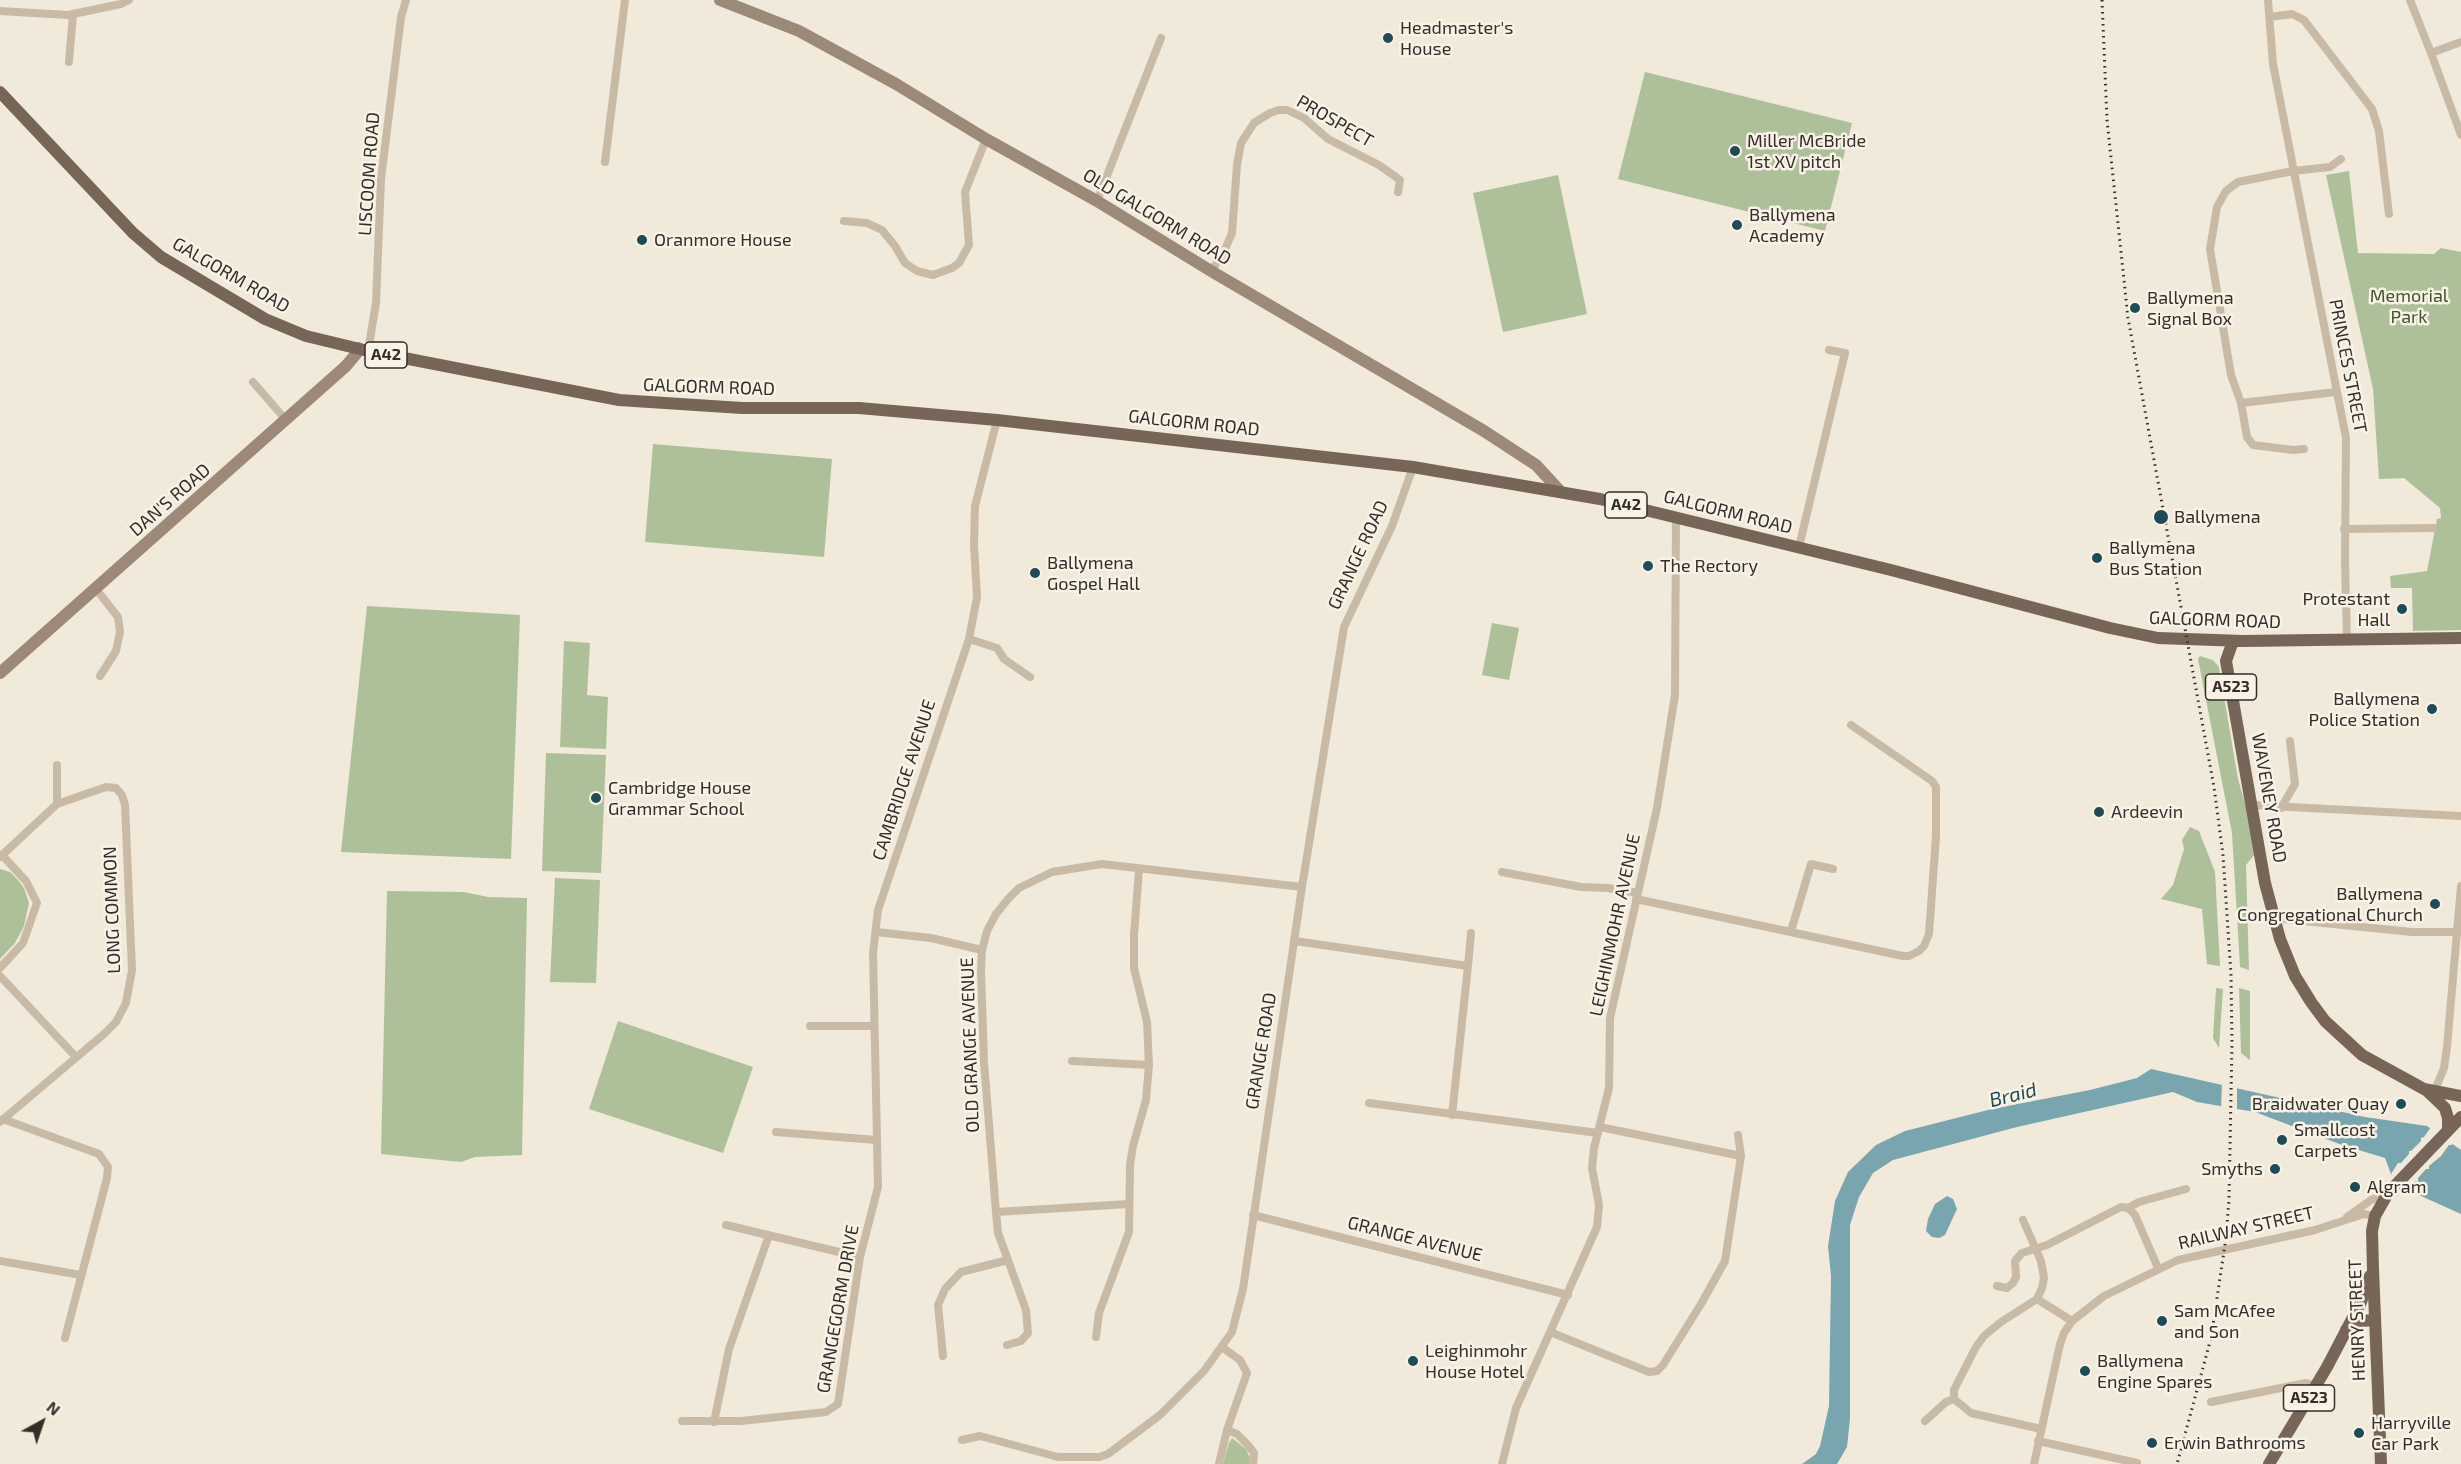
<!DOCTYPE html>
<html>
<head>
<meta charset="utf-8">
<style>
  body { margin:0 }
  #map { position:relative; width:2461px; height:1464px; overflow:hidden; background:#f1e9d9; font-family:"Exo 2",sans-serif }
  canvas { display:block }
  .north { position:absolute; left:12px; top:1392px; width:60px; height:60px; -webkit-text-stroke:4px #f9f2e6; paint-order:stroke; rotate:40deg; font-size:16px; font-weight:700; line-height:24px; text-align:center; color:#352d27 }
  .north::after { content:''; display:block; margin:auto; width:21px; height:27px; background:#352d27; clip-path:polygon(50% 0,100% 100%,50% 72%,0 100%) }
</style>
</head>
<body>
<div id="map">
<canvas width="2461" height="1464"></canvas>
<div class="north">N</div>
</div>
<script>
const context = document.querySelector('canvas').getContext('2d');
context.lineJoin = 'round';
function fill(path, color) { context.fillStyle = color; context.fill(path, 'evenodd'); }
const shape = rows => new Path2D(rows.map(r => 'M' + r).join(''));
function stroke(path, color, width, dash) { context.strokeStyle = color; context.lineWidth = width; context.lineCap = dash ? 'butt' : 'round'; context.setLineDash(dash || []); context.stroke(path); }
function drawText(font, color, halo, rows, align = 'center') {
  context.font = font + ' "Exo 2",sans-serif'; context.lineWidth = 5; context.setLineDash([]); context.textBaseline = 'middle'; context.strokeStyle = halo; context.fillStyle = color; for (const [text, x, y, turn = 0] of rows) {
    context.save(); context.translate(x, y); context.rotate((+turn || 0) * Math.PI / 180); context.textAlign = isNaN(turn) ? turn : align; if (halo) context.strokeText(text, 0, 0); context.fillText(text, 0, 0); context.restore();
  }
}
const green = shape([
  [1645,72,1852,123,1825,231,1618,179],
  [2349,171,2358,253,2434,254,2441,248,2461,252,2461,630,2413,631,2412,588,2391,588,2390,576,2427,571,2437,519,2441,518,2440,508,2404,478,2379,479,2373,389,2326,175],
  [1558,175,1587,314,1503,332,1473,193],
  [653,444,832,459,824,557,645,542],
  [367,606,520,615,511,859,341,852],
  [1492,623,1519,628,1509,680,1482,675],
  [564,641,590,643,587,695,608,697,606,749,560,747],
  [2200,656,2213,660,2219,667,2238,779,2246,807,2255,854,2246,865,2249,970,2240,967,2232,833,2198,659],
  [546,753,606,755,601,873,542,871],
  [2190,827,2199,831,2215,872,2220,966,2207,964,2202,909,2161,899,2173,885,2184,849,2182,840],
  [0,869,10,872,18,880,24,888,29,903,24,926,15,943,0,959],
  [555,878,600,880,596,983,550,982],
  [387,891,464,892,488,897,527,898,522,1155,475,1157,461,1162,381,1154],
  [2216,988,2223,989,2219,1048,2213,1038],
  [2239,988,2250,991,2250,1060,2241,1053],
  [618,1021,753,1067,723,1153,589,1109],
  [1232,1438,1246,1449,1250,1458,1249,1464,1223,1464,1229,1443]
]);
const water = shape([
  [2151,1069,2365,1117,2427,1126,2461,1150,2461,1214,2410,1191,2391,1174,2385,1158,2342,1145,2255,1112,2197,1102,2173,1092,2017,1127,1893,1160,1873,1173,1859,1197,1850,1225,1850,1419,1847,1447,1837,1464,1802,1464,1816,1454,1820,1446,1829,1406,1831,1276,1828,1246,1835,1201,1848,1172,1876,1145,1905,1131,1992,1109,2090,1090,2137,1078],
  [1947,1196,1953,1199,1957,1209,1945,1235,1939,1238,1932,1237,1926,1231,1928,1219,1935,1204]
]);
const pier = shape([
  [2222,1082,2237,1085,2237,1112,2221,1109],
  [2434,1126,2454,1140,2452,1145,2449,1145,2441,1156,2429,1166,2429,1169,2426,1169,2418,1178,2418,1182,2415,1181,2407,1191,2391,1174,2398,1163,2401,1163,2409,1154,2409,1151,2411,1151,2421,1141,2421,1138,2424,1137,2431,1127]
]);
const street = shape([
  [2268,0,2273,64,2346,438,2345,563,2347,641],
  [2410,0,2431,53],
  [0,11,68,15,121,4,129,0],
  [2270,17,2292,14,2304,20,2372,109,2379,131,2389,214],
  [2461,42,2431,53,2461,135],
  [69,62,73,14],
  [605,162,625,0],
  [1097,201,1161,38],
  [844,221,867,223,882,230,895,246,905,263,917,271,933,275,952,268,959,263,969,245,965,192,986,139],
  [1211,271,1223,254,1232,233,1237,165,1241,143,1254,123,1270,113,1279,110,1287,110,1304,118,1328,139,1379,165,1400,180,1398,192],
  [368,351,376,303,381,179,401,17,406,0],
  [253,382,286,420],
  [2336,392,2241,403,2231,375,2210,249,2217,207,2226,191,2238,182,2293,171,2330,167,2341,159],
  [2241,403,2247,437,2253,445,2293,450,2304,449],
  [2344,529,2434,528],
  [1799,547,1845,353,1829,350],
  [96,589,118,617,120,632,116,651,100,676],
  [969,639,997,648,1004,659,1030,677],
  [57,765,57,804],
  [2253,805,2461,816],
  [2281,808,2295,784,2290,741],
  [0,857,57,804,106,787,116,788,122,795,125,805,132,970,126,1003,116,1022,104,1034,0,1122],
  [1502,872,1581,887,1608,888,1638,893],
  [1636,899,1903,956,1909,956,1919,951,1924,946,1929,934,1936,836,1936,787,1932,781,1851,725],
  [2274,921,2284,919,2412,932,2461,932],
  [1791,931,1811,864,1833,869],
  [876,932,931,938,982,950],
  [1295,941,1468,966,1452,1115],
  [1468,966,1471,933],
  [0,968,23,943,37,903,26,881,2,855],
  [0,976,76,1057],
  [810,1026,874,1026],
  [1072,1061,1149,1065],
  [2435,1090,2444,1068,2447,1047,2461,886],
  [1369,1103,1598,1133],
  [3,1119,99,1154,108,1167,107,1178,65,1338],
  [776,1132,876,1140],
  [1738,1135,1741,1156],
  [2128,1208,2139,1202,2186,1189],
  [996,1212,1129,1204],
  [1253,1215,1568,1295],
  [2347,1217,2371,1200,2388,1193],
  [2023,1220,2041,1261,2044,1278,2042,1288,2037,1299,2001,1322,1984,1336,1976,1347,1960,1378,1954,1390,1954,1399,1971,1413,2041,1429],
  [726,1225,860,1257],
  [1008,1260,998,1233,996,1212,984,1062,981,971,982,950,987,931,996,914,1008,899,1019,888,1052,872,1102,864,1302,887],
  [0,1261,81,1275],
  [1997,1286,2007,1288,2013,1283,2016,1277,2015,1261,2022,1253,2047,1245,2121,1207,2128,1208,2135,1215,2158,1268],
  [2037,1299,2072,1321],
  [1550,1332,1649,1372,1657,1371,1663,1365,1701,1304,1725,1261,1741,1156,1600,1127],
  [1096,1337,1099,1313,1129,1232,1130,1165,1133,1146,1146,1100,1149,1065,1147,1022,1134,968,1134,935,1139,869],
  [943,1356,938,1305,945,1289,961,1272,1008,1260,1026,1310,1028,1333,1021,1341,1007,1345],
  [2211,1402,2306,1383,2316,1386],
  [682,1421,741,1421,826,1412,838,1404,860,1257,878,1187,873,953,878,910,969,639,977,597,974,545,975,506,997,420],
  [1925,1421,1946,1402,1954,1399],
  [714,1422,729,1349,769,1235],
  [1227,1430,1237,1434,1248,1445,1254,1453,1253,1464],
  [962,1440,980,1436,1058,1457,1099,1457,1108,1454,1160,1415,1204,1371,1232,1332,1243,1289,1302,887,1344,627,1392,526,1413,467],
  [2038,1441,2137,1463],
  [1219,1464,1227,1430,1247,1373,1240,1360,1223,1348],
  [1502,1464,1516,1408,1597,1227,1599,1205,1592,1168,1594,1148,1609,1088,1610,1018,1657,808,1675,695,1676,517],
  [2034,1464,2060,1344,2064,1333,2072,1321,2104,1296,2178,1260,2315,1230,2364,1214,2375,1216]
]);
const secondary = shape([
  [720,0,799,31,896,84,986,139,1097,201,1211,271,1484,431,1536,465,1560,491],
  [0,673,346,366,356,354,358,348]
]);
const primary = shape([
  [0,92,133,233,161,257,265,319,306,336,368,351,619,400,742,408,859,408,997,420,1413,467,1600,499,1891,570,2110,628,2158,638,2243,641,2461,638],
  [2233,641,2226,661,2265,883,2280,939,2295,976,2311,1002,2325,1021,2362,1055,2424,1089,2461,1096],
  [2425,1089,2445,1108,2448,1118,2448,1129],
  [2346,1330,2361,1321,2375,1320],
  [2269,1464,2327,1367,2361,1302,2370,1276],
  [2381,1464,2373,1269,2372,1231,2375,1216,2388,1193,2461,1117]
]);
const rail = shape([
  [2102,0,2107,120,2128,318,2214,787,2223,855,2231,975,2232,1043,2229,1199,2226,1238,2211,1338,2177,1464]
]);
const markers = [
  [1388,38,6,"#1d4b56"],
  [1735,151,6,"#1d4b56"],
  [1737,225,6,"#1d4b56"],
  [642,240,6,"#1d4b56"],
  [2135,308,6,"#1d4b56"],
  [2161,517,8,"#1d4b56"],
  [2097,558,6,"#1d4b56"],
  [1648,566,6,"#1d4b56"],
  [1035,573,6,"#1d4b56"],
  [2402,609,6,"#1d4b56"],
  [2432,709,6,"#1d4b56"],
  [596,798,6,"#1d4b56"],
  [2099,812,6,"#1d4b56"],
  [2435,904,6,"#1d4b56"],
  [2401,1104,6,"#1d4b56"],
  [2282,1140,6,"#1d4b56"],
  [2275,1169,6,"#1d4b56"],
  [2355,1187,6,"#1d4b56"],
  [2162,1321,6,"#1d4b56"],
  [1413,1361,6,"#1d4b56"],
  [2085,1371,6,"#1d4b56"],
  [2359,1433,6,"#1d4b56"],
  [2152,1443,6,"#1d4b56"]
];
const shields = [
  [386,355,42],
  [1626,505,42],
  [2231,687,51],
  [2309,1398,51]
];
const shieldNames = [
  ["A42",386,355],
  ["A42",1626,505],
  ["A523",2231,687],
  ["A523",2309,1398]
];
const poiNames = [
  ["Headmaster's",1400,28],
  ["House",1400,49],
  ["Miller McBride",1747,141],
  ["1st XV pitch",1747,162],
  ["Ballymena",1749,215],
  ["Academy",1749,236],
  ["Oranmore House",654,240],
  ["Ballymena",2147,298],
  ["Signal Box",2147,319],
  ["Ballymena",2174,517],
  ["Ballymena",2109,548],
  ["Bus Station",2109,569],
  ["Ballymena",1047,563],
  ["Gospel Hall",1047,584],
  ["The Rectory",1660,566],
  ["Protestant",2390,599,"right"],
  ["Hall",2390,620,"right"],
  ["Ballymena",2420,699,"right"],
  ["Police Station",2420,720,"right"],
  ["Cambridge House",608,788],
  ["Grammar School",608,809],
  ["Ardeevin",2111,812],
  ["Ballymena",2423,894,"right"],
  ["Congregational Church",2423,915,"right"],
  ["Braidwater Quay",2389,1104,"right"],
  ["Smallcost",2294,1130],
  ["Carpets",2294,1151],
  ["Smyths",2263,1169,"right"],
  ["Algram",2367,1187],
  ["Sam McAfee",2174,1311],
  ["and Son",2174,1332],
  ["Leighinmohr",1425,1351],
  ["House Hotel",1425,1372],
  ["Ballymena",2097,1361],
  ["Engine Spares",2097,1382],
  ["Harryville",2371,1423],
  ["Car Park",2371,1444],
  ["Erwin Bathrooms",2164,1443]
];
const streetNames = [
  ["PROSPECT",1335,121,30],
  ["LISCOOM ROAD",369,174,-86],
  ["OLD GALGORM ROAD",1157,217,31],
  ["GALGORM ROAD",231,275,30],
  ["PRINCES STREET",2348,366,79],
  ["GALGORM ROAD",709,387,2],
  ["GALGORM ROAD",1194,423,6],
  ["DAN'S ROAD",170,500,-41],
  ["GALGORM ROAD",1728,512,14],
  ["GRANGE ROAD",1358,555,-65],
  ["GALGORM ROAD",2215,620,2],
  ["CAMBRIDGE AVENUE",904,780,-72],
  ["WAVENEY ROAD",2269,798,80],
  ["LONG COMMON",112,910,-92],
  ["LEIGHINMOHR AVENUE",1615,925,-78],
  ["OLD GRANGE AVENUE",970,1045,-92],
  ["GRANGE ROAD",1261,1051,-81],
  ["RAILWAY STREET",2246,1228,-13],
  ["GRANGE AVENUE",1415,1239,14],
  ["GRANGEGORM DRIVE",838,1309,-80],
  ["HENRY STREET",2357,1320,-92]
];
const parkNames = [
  ["Memorial",2409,296],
  ["Park",2409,317]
];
const waterNames = [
  ["Braid",2013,1095,-14]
];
fill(green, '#aec09a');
fill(water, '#79a5ae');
fill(pier, '#f1e9d9');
stroke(street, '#c9baa6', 8);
stroke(secondary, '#9c8977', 12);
stroke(primary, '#776658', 12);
stroke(rail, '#352d27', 3, [1.5, 4.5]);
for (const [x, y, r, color] of markers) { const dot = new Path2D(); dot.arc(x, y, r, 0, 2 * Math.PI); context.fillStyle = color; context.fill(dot); stroke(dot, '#f9f2e6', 2); }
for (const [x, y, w] of shields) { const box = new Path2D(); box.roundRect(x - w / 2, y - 13, w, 26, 4.5); context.fillStyle = '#f9f2e6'; context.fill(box); stroke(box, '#352d27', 1.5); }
drawText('bold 16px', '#352d27', null, shieldNames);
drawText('18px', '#352d27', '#f9f2e6', poiNames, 'left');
drawText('18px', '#352d27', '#f9f2e6', streetNames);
drawText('18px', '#3f532b', '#f9f2e6', parkNames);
drawText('italic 20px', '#1d4b56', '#f9f2e6', waterNames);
</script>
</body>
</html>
